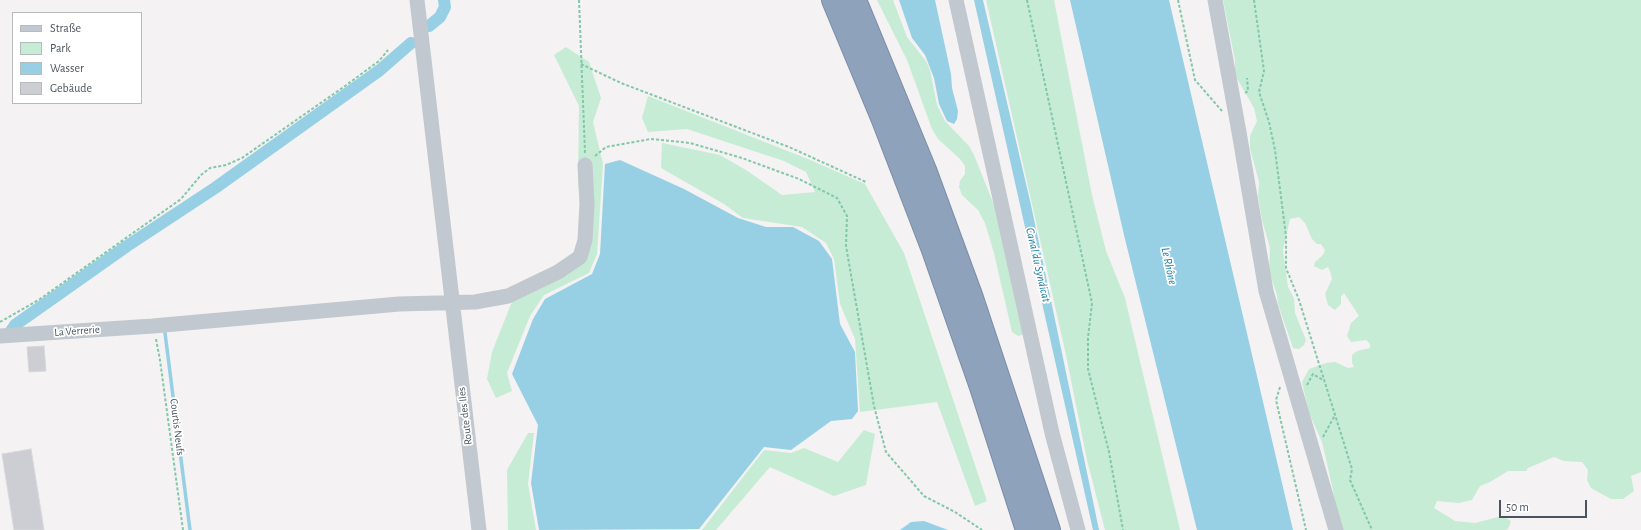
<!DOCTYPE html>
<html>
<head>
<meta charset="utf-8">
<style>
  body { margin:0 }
  #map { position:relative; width:1641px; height:530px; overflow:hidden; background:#f4f2f2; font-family:"Alegreya Sans",sans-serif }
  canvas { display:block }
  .legend { position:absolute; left:12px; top:12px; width:130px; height:92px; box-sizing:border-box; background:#fff; border:1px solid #b7bbbe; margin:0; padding:5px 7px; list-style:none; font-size:12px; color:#4b545d }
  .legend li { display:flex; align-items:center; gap:8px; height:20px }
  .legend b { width:20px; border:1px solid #b7bbbe }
  .scale { position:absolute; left:1499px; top:500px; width:88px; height:18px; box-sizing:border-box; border:2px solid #4b545d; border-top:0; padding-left:5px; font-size:12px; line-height:14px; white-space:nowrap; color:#4b545d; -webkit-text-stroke:3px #fff; paint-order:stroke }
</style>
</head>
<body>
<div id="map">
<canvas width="1641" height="530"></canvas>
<ul class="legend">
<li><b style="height:5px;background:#c1c8cf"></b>Straße</li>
<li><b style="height:11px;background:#c6ecd6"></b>Park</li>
<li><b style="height:11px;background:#97d0e4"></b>Wasser</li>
<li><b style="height:11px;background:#ccced3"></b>Gebäude</li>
</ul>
<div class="scale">50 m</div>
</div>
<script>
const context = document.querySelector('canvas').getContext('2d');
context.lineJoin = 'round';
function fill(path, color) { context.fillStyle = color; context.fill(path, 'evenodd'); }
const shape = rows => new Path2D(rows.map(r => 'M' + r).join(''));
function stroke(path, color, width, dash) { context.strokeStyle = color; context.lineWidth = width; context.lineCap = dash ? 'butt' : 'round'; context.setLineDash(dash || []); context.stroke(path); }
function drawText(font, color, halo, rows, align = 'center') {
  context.font = font + ' "Alegreya Sans",sans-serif'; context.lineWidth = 3.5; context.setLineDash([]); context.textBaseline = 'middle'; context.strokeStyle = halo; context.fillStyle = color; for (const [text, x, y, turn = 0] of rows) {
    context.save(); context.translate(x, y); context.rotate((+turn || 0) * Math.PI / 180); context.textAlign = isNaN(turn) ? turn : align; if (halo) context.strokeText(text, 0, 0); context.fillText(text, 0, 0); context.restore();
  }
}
const green = shape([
  [877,0,893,0,907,37,926,61,930,70,937,105,945,121,969,146,974,155,998,215,1025,332,1022,335,1018,336,1012,332,994,253,985,223,978,210,962,195,959,187,960,181,965,174,965,166,960,159,938,139,932,129,907,60],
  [986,0,1054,0,1092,195,1106,251,1125,298,1180,530,1105,530,1087,460,1066,355],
  [1223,0,1641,0,1641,472,1631,476,1634,491,1623,499,1611,499,1591,488,1587,480,1588,470,1582,462,1564,461,1554,457,1528,468,1526,471,1508,471,1490,482,1480,486,1472,500,1459,503,1437,501,1434,508,1455,521,1475,523,1502,516,1511,521,1508,529,1505,530,1339,530,1336,518,1333,490,1322,442,1309,413,1302,382,1309,369,1326,363,1335,362,1348,368,1354,367,1352,363,1352,355,1357,351,1370,348,1370,344,1366,340,1351,342,1347,336,1351,323,1359,316,1344,293,1341,297,1341,304,1335,310,1328,305,1325,294,1332,279,1330,271,1328,267,1322,270,1314,266,1315,262,1323,255,1325,250,1321,244,1317,244,1312,239,1305,223,1299,217,1290,219,1283,250,1288,287,1294,298,1295,313,1306,340,1304,345,1299,349,1293,348,1278,304,1277,295,1269,271,1270,248,1262,220,1258,196,1259,182,1250,148,1250,136,1257,121,1254,108,1235,75,1235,60],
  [566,47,589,62,601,98,593,122,603,164,597,254,589,273,544,295,530,316,507,373,512,391,496,398,487,379,492,352,513,299,584,257,578,178,579,106,554,55],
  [648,96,808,159,865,184,904,253,987,501,975,506,937,402,860,412,855,339,840,304,834,259,826,243,802,227,743,218,724,204,661,168,662,143,720,155,746,170,782,195,815,192,806,172,784,161,687,129,648,132,642,118],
  [864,430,875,434,866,485,834,496,770,467,716,530,702,530,764,450,791,453,804,448,838,462],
  [528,433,534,433,528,484,536,530,508,530,507,470]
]);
const water = shape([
  [899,0,935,0,951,74,952,88,958,111,957,119,954,124,947,121,939,104,934,78,925,55,912,38],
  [974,0,983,0,1031,205,1099,530,1093,530],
  [1070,0,1169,0,1293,530,1197,530,1124,235],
  [620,160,684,189,738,218,766,227,793,227,819,241,832,259,840,324,855,352,858,411,852,419,831,421,791,450,764,447,699,529,539,530,531,483,538,425,512,374,533,319,545,299,592,274,600,254,605,164],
  [924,521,948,530,900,530,911,522]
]);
const stream = shape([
  [165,333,190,530]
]);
const canal = shape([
  [429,26,440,17,445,7,444,0],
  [11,331,15,325,127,246,215,188,380,70,411,43]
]);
const building = shape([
  [44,346,46,371,29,372,27,347,44,346],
  [31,449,44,530,14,530,2,454,31,449]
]);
const path = shape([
  [579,0,585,153],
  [1027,0,1092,303,1088,338,1088,369,1109,452,1123,530],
  [1178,0,1195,80,1222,111],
  [1254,0,1264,71,1259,92,1269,122,1275,150,1286,236,1286,268,1299,300,1352,469,1350,480,1372,530],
  [581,64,621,83,789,147,866,182],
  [1245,93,1248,91,1247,78],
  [595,156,606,147,651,139,690,143,742,158,799,179,837,198,847,216,846,246,874,406,886,452,924,496,955,512,982,530],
  [0,322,40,299,181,199,201,175,210,168,226,165,242,158,345,86,379,61,388,50],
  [156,339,160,360,183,530],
  [1307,385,1313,374,1323,380],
  [1280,387,1276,400,1306,530],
  [1323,437,1335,415]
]);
const minor = shape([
  [417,0,479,530],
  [956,0,1052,433,1078,530],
  [1215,0,1239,132,1266,291,1336,530],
  [0,336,153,326,399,304,475,302,508,296,558,272,580,257,585,240,587,204,585,165]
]);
const highway = shape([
  [833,0,883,120,933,250,981,387,1027,530],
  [855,0,925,170,972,298,1049,530]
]);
const streetNames = [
  ["La Verrerie",77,331,-4],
  ["Route des Iles",465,416,-97],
  ["Courtis Neufs",177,427,83]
];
const waterNames = [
  ["Canal du Syndicat",1038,265,77],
  ["Le Rhône",1169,266,78]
];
fill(green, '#c6ecd6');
fill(water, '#97d0e4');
stroke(stream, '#97d0e4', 3.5);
stroke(canal, '#97d0e4', 12);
fill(building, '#ccced3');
stroke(building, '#d6d8dc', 1);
stroke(highway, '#7a8da7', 24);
stroke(path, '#81c7a8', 2, [3, 2]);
stroke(minor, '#c1c8cf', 15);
stroke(highway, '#8fa2bb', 22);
drawText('11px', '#4b545d', '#fff', streetNames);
drawText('italic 12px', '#1b7ea0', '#fff', waterNames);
</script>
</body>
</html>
